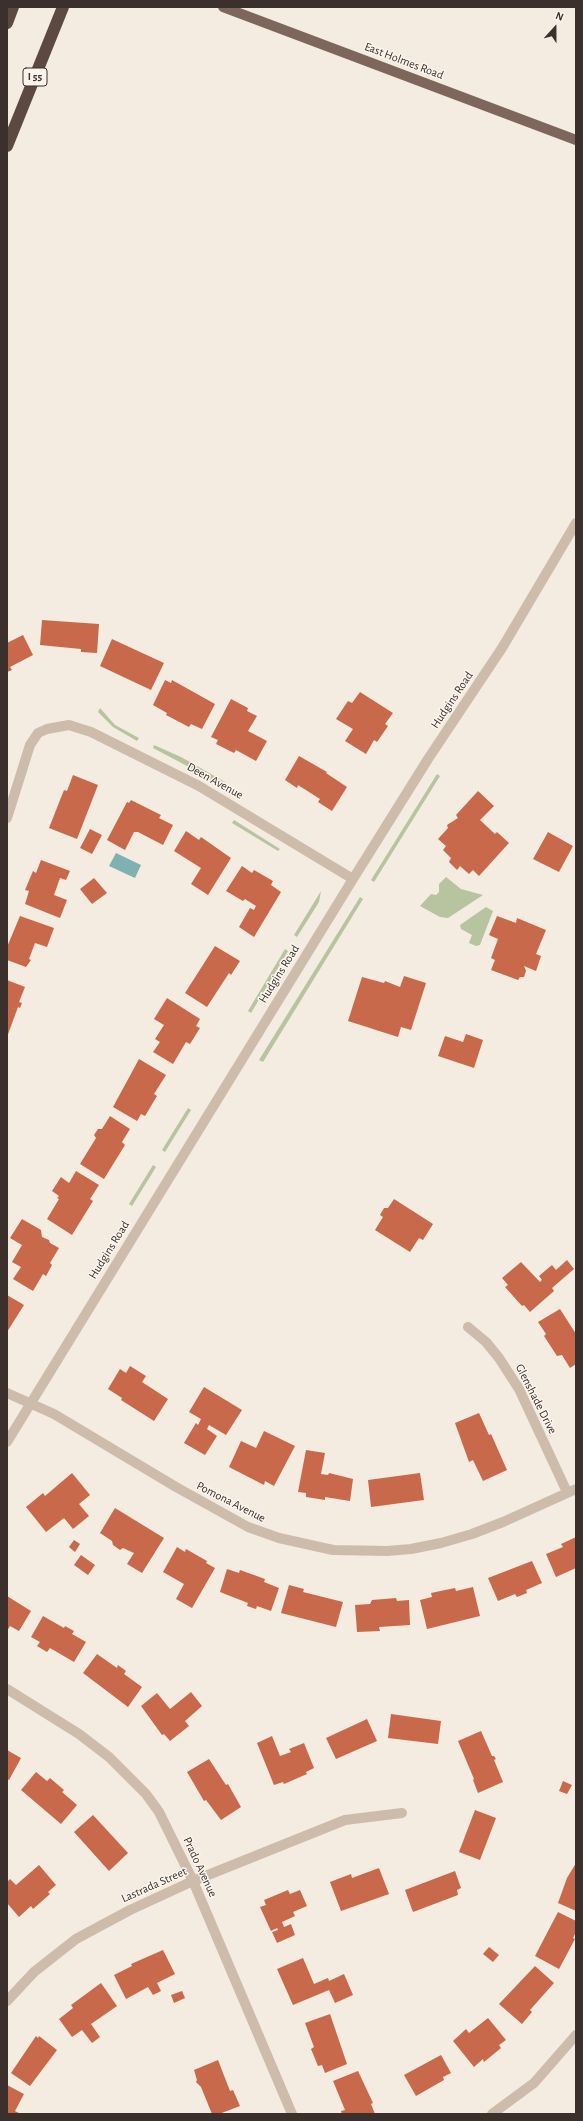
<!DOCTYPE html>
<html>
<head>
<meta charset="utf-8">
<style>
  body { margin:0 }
  #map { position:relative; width:583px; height:2121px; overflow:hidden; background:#f4ebe1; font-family:"Alegreya Sans",sans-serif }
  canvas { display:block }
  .frame { position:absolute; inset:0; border:8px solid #3b302b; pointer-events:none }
  .north { position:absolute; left:535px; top:8px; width:40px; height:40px; -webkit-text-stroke:3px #fbf5ee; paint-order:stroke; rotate:21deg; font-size:11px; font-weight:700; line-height:16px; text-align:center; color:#3b302b }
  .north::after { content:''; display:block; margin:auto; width:14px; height:18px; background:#3b302b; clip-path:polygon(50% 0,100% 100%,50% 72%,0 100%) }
</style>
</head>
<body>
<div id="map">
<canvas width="583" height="2121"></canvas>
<div class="frame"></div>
<div class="north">N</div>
</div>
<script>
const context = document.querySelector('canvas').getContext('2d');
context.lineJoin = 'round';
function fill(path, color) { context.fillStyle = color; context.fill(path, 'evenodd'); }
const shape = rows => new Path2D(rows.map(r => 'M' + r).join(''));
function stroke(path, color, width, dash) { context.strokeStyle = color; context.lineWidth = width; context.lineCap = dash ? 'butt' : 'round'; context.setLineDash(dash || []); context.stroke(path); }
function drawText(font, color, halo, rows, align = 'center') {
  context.font = font + ' "Alegreya Sans",sans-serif'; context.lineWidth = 3; context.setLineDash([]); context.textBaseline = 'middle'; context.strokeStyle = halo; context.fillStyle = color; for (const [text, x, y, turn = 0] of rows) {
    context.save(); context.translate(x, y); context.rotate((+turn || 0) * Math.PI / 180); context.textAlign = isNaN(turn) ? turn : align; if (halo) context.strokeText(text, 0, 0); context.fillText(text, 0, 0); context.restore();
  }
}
const green = shape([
  [100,708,115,725,139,738,137,741,113,727,98,712],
  [154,745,181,757,225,782,223,785,153,748],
  [437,774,440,776,374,882,371,880],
  [234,820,280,849,278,851,232,823],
  [446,877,461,889,483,895,448,918,440,917,420,906,431,894,436,895,439,892,439,884],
  [321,891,319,902,297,937,294,935],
  [360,897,363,899,263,1062,259,1060],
  [486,907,493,911,480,945,476,946,469,943,472,935,461,929,460,925],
  [285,949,288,951,251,1013,248,1011],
  [188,1108,191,1110,165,1152,162,1150],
  [153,1165,156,1167,132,1206,129,1204]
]);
const water = shape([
  [116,853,141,865,135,878,109,866]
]);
const building = shape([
  [42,620,99,624,97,653,81,652,81,649,40,645],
  [23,635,33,655,10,667,12,670,7,672,7,643],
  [112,639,164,663,151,690,100,666],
  [165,680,171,683,172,680,215,704,202,729,191,724,189,727,166,715,167,713,153,705],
  [360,692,393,713,385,724,388,726,377,742,374,740,366,754,345,741,353,729,336,719,348,701,352,703],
  [231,699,248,708,247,711,257,716,248,731,267,741,256,761,236,750,234,753,216,744,218,740,211,737],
  [299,756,327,772,326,773,347,787,332,811,318,802,320,799,298,785,297,788,285,780],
  [73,775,98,785,77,839,49,828,64,790,67,791],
  [478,791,494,806,480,820,495,834,497,832,509,843,479,876,473,870,469,874,460,866,457,870,449,862,451,858,443,850,446,846,438,839,448,828,447,825,458,818,456,815],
  [131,800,161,815,159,818,173,825,163,845,138,832,134,832,125,850,107,840,127,802,129,803],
  [90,829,102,835,92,854,80,848],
  [186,831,199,840,201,837,231,858,208,895,191,884,201,868,174,851],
  [548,832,573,846,559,872,533,859],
  [41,860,70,871,66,880,60,878,54,895,67,900,60,918,25,904,29,891,25,890,33,871,36,873],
  [242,866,252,873,254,870,273,881,271,885,281,892,254,937,239,927,250,908,254,910,256,906,245,899,243,901,226,891],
  [94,878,107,893,92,904,80,889],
  [20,916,54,928,47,947,35,943,29,959,31,960,26,967,7,960,7,947],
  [497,916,516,923,517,918,546,930,536,954,541,956,536,971,524,966,526,971,524,977,520,977,518,980,491,970,495,960,491,958,498,939,489,935],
  [215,946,240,961,231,975,229,973,207,1007,185,993],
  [404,976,426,983,411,1030,401,1027,398,1037,348,1021,362,977,384,983,385,981,400,987],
  [7,980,25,987,19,1002,22,1003,20,1008,18,1007,7,1037],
  [167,998,200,1019,196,1026,200,1028,190,1044,186,1042,173,1064,153,1052,160,1042,155,1039,164,1025,154,1019],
  [466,1034,483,1040,474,1068,438,1056,445,1036,463,1042],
  [139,1059,166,1075,154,1094,157,1096,145,1116,141,1114,137,1121,113,1107],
  [110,1116,130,1129,122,1142,125,1145,104,1179,80,1164,96,1138,94,1135,98,1129,102,1129],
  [76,1171,99,1185,90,1199,93,1201,72,1235,47,1219,59,1199,57,1198,59,1196,52,1191,61,1177,69,1183],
  [394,1199,433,1224,423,1240,419,1238,410,1252,375,1230,383,1217,380,1215,384,1208,388,1208],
  [22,1219,41,1230,42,1237,49,1240,50,1243,59,1248,50,1263,52,1265,46,1276,43,1274,33,1291,13,1279,21,1267,12,1262,22,1245,10,1238],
  [567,1260,574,1269,552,1288,554,1291,530,1312,524,1305,522,1306,505,1287,508,1285,502,1278,521,1262,540,1282,542,1280,539,1276,552,1265,556,1270],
  [7,1295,24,1305,7,1332],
  [560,1309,576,1334,576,1364,570,1368,562,1355,557,1356,544,1336,546,1334,538,1322],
  [130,1366,146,1376,142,1382,168,1399,154,1421,121,1400,122,1398,108,1389,120,1369,126,1373],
  [204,1387,242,1410,226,1435,209,1425,207,1429,217,1436,205,1455,184,1443,196,1423,198,1425,201,1419,189,1412],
  [479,1413,489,1435,491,1434,507,1470,483,1481,473,1460,469,1462,455,1423],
  [264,1431,295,1446,274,1486,265,1481,264,1485,229,1467,241,1441,256,1448],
  [306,1450,325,1453,321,1474,328,1475,329,1473,353,1479,350,1501,325,1497,325,1500,306,1497,306,1493,298,1492],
  [72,1473,90,1495,79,1504,89,1516,73,1529,64,1518,46,1532,26,1507,43,1493,45,1496],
  [420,1473,424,1500,371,1507,368,1480],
  [115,1508,164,1538,142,1573,127,1564,134,1553,123,1548,120,1550,113,1545,112,1541,100,1533],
  [576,1537,576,1568,556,1577,546,1554,563,1547,561,1544],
  [74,1540,80,1544,75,1552,69,1547],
  [177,1547,185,1552,186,1549,207,1561,206,1563,215,1568,192,1608,176,1599,184,1584,163,1572],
  [81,1555,95,1565,88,1575,74,1565],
  [532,1561,542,1583,526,1590,527,1593,517,1597,515,1594,498,1601,488,1578],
  [227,1569,239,1573,240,1570,265,1579,264,1582,279,1588,271,1611,257,1606,256,1609,247,1606,248,1603,220,1592],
  [289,1585,304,1589,303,1592,343,1602,336,1627,281,1613],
  [473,1587,480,1616,427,1629,420,1600,432,1597,431,1593,455,1588,456,1591],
  [7,1596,31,1611,19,1631,10,1626,7,1631],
  [396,1598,397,1601,409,1600,410,1625,379,1627,380,1631,357,1632,355,1605,370,1604,372,1600],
  [43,1616,64,1628,65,1626,74,1631,72,1634,86,1642,74,1662,50,1648,47,1652,37,1646,40,1642,31,1637],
  [97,1654,117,1668,118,1665,126,1671,124,1674,142,1687,128,1707,83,1673],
  [191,1692,202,1706,185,1721,189,1726,170,1741,164,1734,162,1735,141,1706,157,1693,170,1709],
  [391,1714,441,1721,438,1744,388,1738],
  [367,1719,377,1741,336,1759,326,1738],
  [481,1731,492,1756,494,1756,496,1759,494,1760,503,1782,478,1793,473,1780,474,1779,458,1741],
  [272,1736,280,1756,291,1752,289,1749,304,1743,314,1768,306,1772,307,1774,284,1784,283,1782,274,1785,257,1743],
  [7,1750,21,1758,9,1780,7,1779],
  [209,1759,224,1782,226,1785,228,1784,241,1807,221,1820,206,1800,204,1801,187,1772],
  [36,1772,47,1781,50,1778,64,1790,62,1792,77,1805,61,1824,21,1790],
  [563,1781,572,1785,567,1794,559,1791],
  [475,1810,496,1818,480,1860,459,1852],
  [93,1815,128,1853,109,1871,74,1832],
  [576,1863,576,1911,558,1903,567,1878],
  [39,1865,56,1885,48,1892,50,1894,33,1909,31,1906,19,1917,7,1903,7,1882,10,1879,16,1885],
  [379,1868,389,1894,341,1911,330,1882,351,1874,352,1878],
  [455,1871,461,1888,457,1890,458,1895,413,1912,405,1890],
  [288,1890,290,1894,300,1890,307,1906,293,1912,295,1916,282,1922,284,1927,291,1924,295,1935,277,1943,272,1932,278,1930,277,1928,271,1931,260,1907,266,1905,264,1900],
  [558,1912,576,1921,576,1932,573,1938,575,1939,559,1969,535,1956],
  [489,1947,499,1955,493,1962,483,1954],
  [163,1950,175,1974,157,1983,161,1991,153,1995,148,1987,126,1999,114,1975,132,1966,131,1964],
  [303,1958,314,1984,328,1978,329,1981,344,1974,353,1995,335,2003,329,1990,293,2005,277,1969],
  [535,1966,554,1983,530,2010,532,2012,522,2024,499,2004],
  [101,1983,117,2006,91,2024,100,2037,92,2043,82,2030,72,2037,59,2019,73,2008,71,2005],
  [182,1991,185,1998,174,2003,171,1995],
  [330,2014,347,2064,325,2073,322,2065,318,2066,311,2049,314,2047,305,2023],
  [488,2018,506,2040,499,2045,501,2048,484,2062,483,2059,474,2067,453,2041,466,2029,469,2033],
  [36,2036,38,2038,39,2036,57,2050,30,2086,11,2073],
  [441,2055,451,2073,443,2077,444,2080,416,2096,404,2075],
  [218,2060,230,2091,233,2090,240,2106,219,2114,212,2114,201,2087,196,2082,197,2080,194,2070],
  [358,2071,373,2103,371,2104,375,2114,342,2114,341,2111,345,2110,333,2081],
  [7,2085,24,2094,15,2111,21,2114,7,2114]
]);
const minor = shape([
  [7,818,30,745,38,733,47,729,69,725,91,732,199,786,353,879],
  [468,1327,486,1342,499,1358,519,1389,567,1492],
  [7,1393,54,1414,176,1487,248,1527,279,1538,333,1550,387,1551,411,1549,441,1543,472,1534,503,1522,576,1489],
  [7,1442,353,879,428,759,502,648,576,523],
  [7,1689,79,1734,109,1757,146,1794,159,1812,193,1881,292,2114],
  [7,2001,34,1972,76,1939,130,1910,193,1881,345,1820,402,1813],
  [492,2114,534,2083,576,2035]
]);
const major = shape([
  [223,7,576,140]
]);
const highway = shape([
  [7,23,13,7],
  [7,146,63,7]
]);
const shields = [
  [35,77,24]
];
const shieldNames = [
  ["I 55",35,77]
];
const streetNames = [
  ["East Holmes Road",404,61,21],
  ["Hudgins Road",452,700,-56],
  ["Deen Avenue",215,781,29],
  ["Hudgins Road",279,974,-58],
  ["Hudgins Road",109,1250,-58],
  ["Glenshade Drive",536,1399,63],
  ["Pomona Avenue",231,1502,27],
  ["Prado Avenue",200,1867,65],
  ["Lastrada Street",154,1885,-24]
];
fill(green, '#b8c4a0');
fill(water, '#7fb0b2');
fill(building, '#c8694b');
stroke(minor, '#cdbbac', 10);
stroke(major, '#7d675c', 10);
stroke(highway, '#5c4a42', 12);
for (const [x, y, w] of shields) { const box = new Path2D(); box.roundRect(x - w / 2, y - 9, w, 18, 3); context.fillStyle = '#fbf5ee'; context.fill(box); stroke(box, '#3b302b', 1); }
drawText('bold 11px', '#3b302b', null, shieldNames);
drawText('12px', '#3b302b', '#fbf5ee', streetNames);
</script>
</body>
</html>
